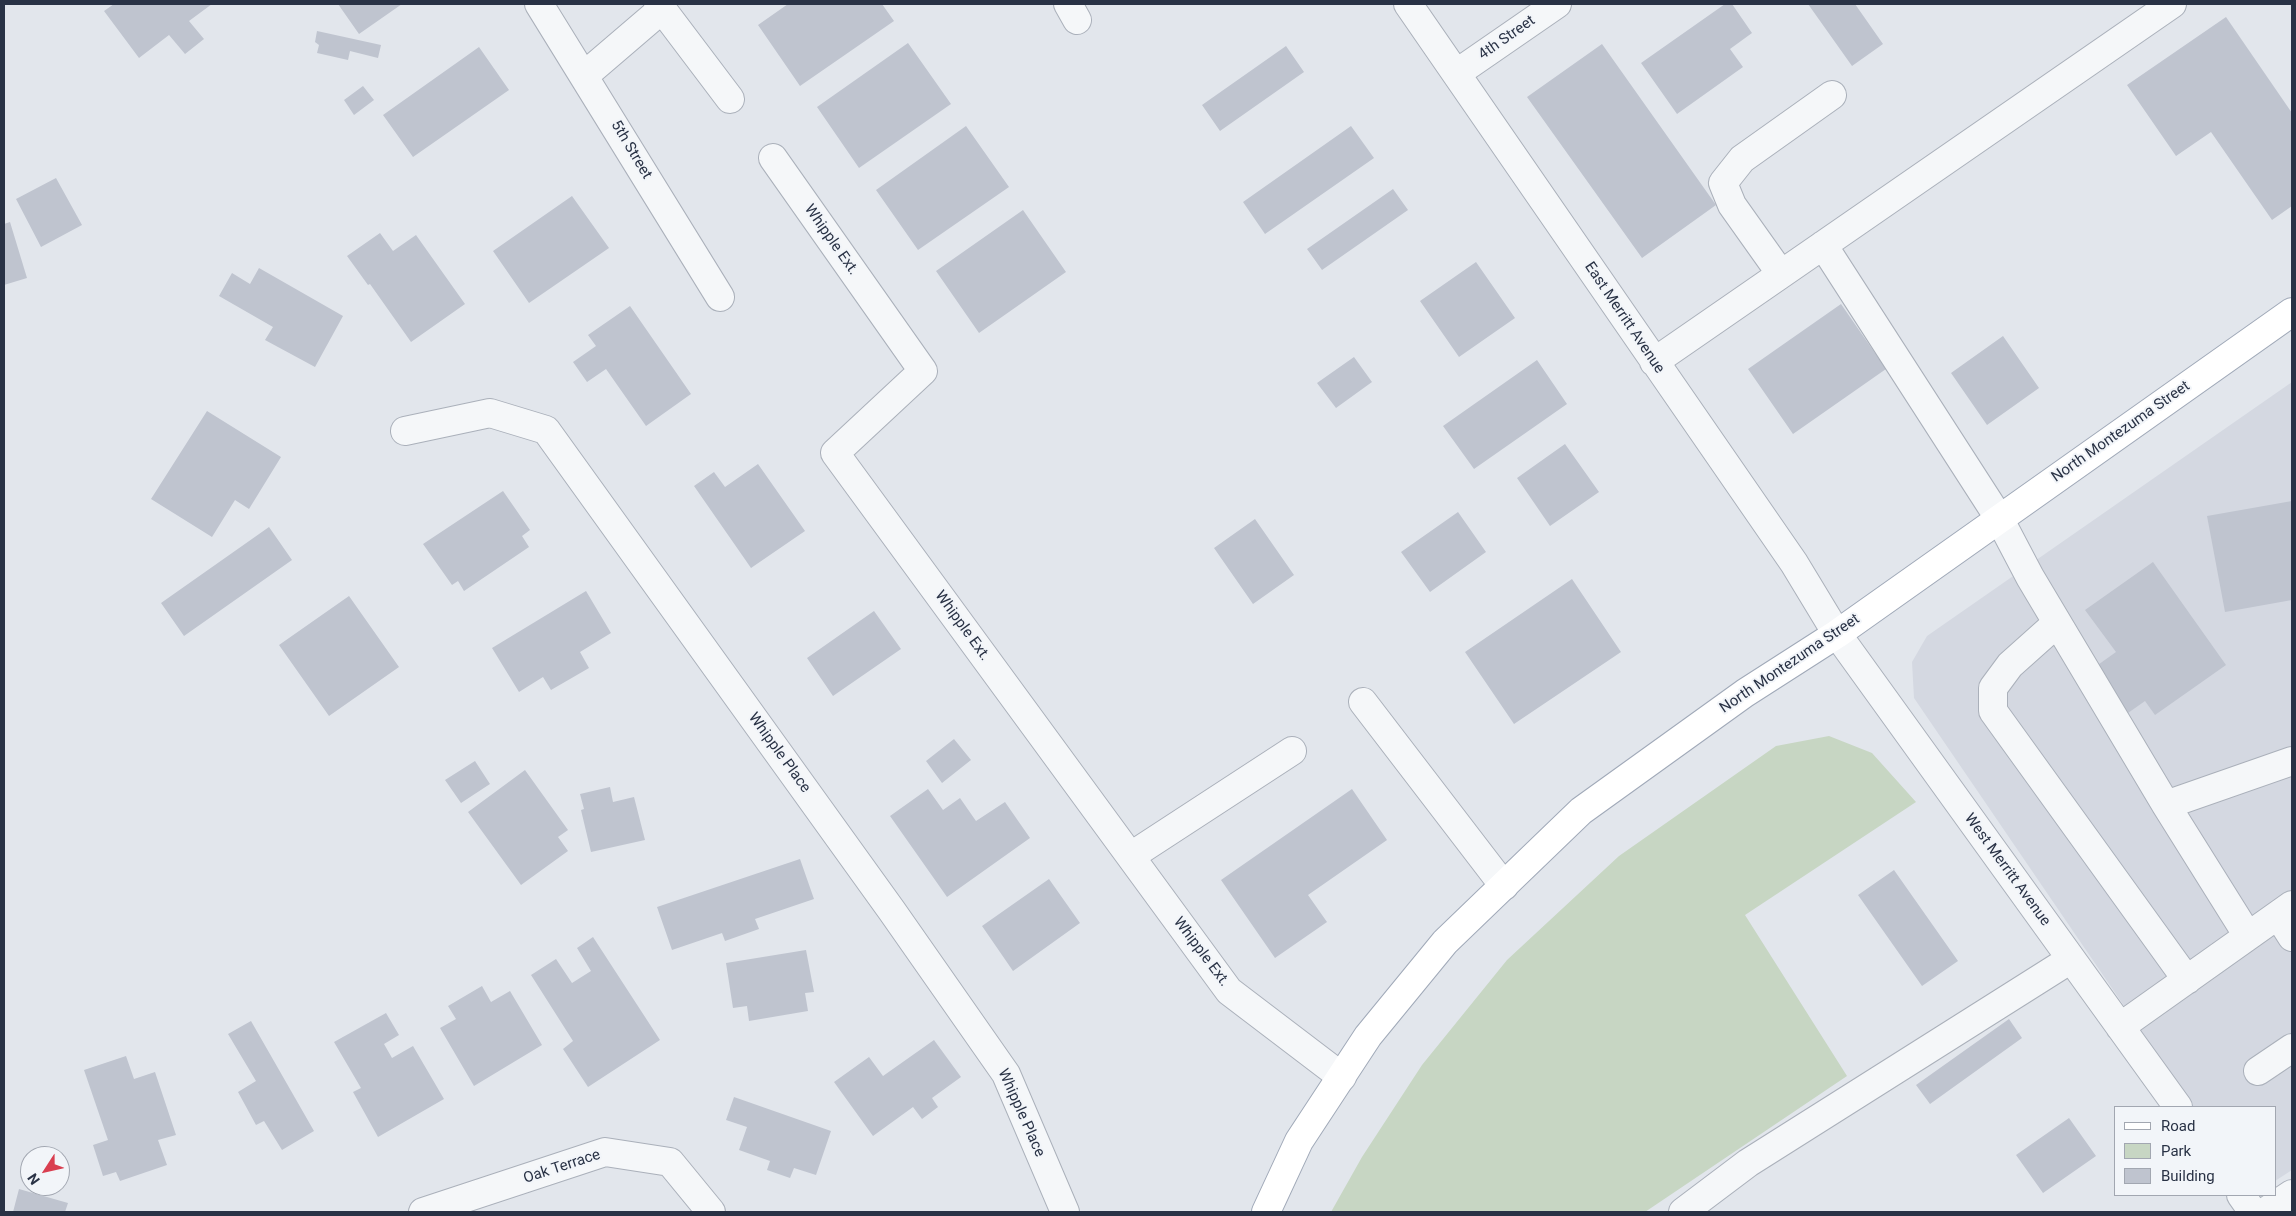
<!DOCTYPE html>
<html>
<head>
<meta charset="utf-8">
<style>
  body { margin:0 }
  #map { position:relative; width:2296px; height:1216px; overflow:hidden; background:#e2e6ec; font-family:Roboto,sans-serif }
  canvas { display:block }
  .frame { position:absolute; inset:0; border:5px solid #293245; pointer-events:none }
  .legend { position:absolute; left:2114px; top:1106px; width:162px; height:90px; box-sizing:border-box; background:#f2f5f9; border:1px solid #a2a7b1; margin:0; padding:6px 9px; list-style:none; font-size:15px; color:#293245 }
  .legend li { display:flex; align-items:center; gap:10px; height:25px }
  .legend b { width:25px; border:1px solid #a2a7b1 }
  .north { position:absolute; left:20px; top:1146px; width:50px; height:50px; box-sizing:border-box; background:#f2f5f9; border:1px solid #a2a7b1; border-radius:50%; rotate:235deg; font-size:14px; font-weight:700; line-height:20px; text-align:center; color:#293245 }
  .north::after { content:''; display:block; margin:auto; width:18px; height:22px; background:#d93f50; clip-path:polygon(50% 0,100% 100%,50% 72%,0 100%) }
</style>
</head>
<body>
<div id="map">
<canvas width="2296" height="1216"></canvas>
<div class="frame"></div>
<ul class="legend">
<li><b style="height:6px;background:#fff"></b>Road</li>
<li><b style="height:14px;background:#c7d6c3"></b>Park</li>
<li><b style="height:14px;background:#bfc4cf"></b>Building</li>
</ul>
<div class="north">N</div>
</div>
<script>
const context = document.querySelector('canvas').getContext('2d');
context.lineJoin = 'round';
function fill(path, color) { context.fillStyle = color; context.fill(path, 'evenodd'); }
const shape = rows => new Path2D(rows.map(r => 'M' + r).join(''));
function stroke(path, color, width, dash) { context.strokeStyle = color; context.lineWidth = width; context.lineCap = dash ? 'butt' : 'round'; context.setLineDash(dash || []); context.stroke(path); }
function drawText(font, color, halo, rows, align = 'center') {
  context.font = font + ' Roboto,sans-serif'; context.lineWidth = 4; context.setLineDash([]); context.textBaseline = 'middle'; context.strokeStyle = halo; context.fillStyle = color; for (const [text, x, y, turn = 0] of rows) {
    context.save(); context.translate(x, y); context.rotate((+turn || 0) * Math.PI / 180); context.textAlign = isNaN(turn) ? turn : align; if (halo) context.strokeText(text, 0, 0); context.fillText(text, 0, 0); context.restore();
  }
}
const built = shape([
  [2292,382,2292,1170,2275,1181,2275,1107,2193,1107,1914,698,1912,662,1927,636]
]);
const green = shape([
  [1829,736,1872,753,1916,802,1745,915,1847,1076,1645,1212,1331,1212,1362,1157,1422,1065,1507,960,1619,856,1776,746]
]);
const building = shape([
  [114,4,212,4,189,21,204,39,185,54,169,35,139,58,104,11],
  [338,4,402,4,359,34],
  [788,4,882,4,894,21,800,86,758,25],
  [1725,4,1732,4,1752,33,1730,49,1743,67,1677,114,1641,63],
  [1808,4,1855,4,1883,44,1852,66],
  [2226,17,2292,113,2292,206,2272,220,2211,132,2176,156,2127,85],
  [317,31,381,45,378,58,350,51,348,60,317,53,319,45,315,42],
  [908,43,951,104,859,168,817,107],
  [1602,44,1716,205,1642,258,1527,97],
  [1286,46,1304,72,1220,131,1202,105],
  [479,47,509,90,413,157,383,115],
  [363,86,374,100,354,115,344,100],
  [966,126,1009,187,918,250,876,190],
  [1351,126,1374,158,1265,234,1243,202],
  [56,178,82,225,41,247,16,199],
  [1393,189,1408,210,1322,270,1307,249],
  [572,196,609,248,529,303,493,251],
  [1023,210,1066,272,979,333,936,271],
  [10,222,27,278,4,285,4,224],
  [380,233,393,251,416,235,465,304,411,342,370,284,368,285,347,256],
  [1476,262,1515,318,1459,357,1420,301],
  [259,268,343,316,315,367,265,340,273,327,219,296,232,273,250,284],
  [1841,304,1886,369,1793,434,1748,369],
  [630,306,691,394,646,426,606,369,587,382,573,362,596,346,588,335],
  [2003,336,2039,388,1987,425,1951,373],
  [1354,357,1372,382,1336,408,1317,383],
  [1537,360,1567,404,1474,469,1443,426],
  [207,411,281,457,249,509,235,500,212,537,151,499],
  [1565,444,1599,492,1550,526,1517,478],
  [758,464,805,531,751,568,694,486,714,472,725,487],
  [503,491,530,530,522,536,529,547,464,591,458,581,452,585,423,544],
  [2292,501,2292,600,2225,612,2207,516],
  [1458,512,1486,552,1430,592,1401,552],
  [1255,519,1294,575,1253,604,1214,548],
  [269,527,292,560,184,636,161,603],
  [2153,562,2226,665,2155,715,2145,701,2128,713,2095,667,2116,652,2085,610],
  [1572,579,1621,652,1514,724,1465,652],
  [586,591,611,633,580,652,589,668,551,690,543,677,519,692,492,648],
  [349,596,399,667,329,716,279,645],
  [874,611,901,649,833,696,807,658],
  [954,739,971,760,942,783,926,761],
  [475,761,490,784,461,803,445,780],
  [525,770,568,830,558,837,568,851,521,885,468,812],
  [610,787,613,802,634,797,645,840,591,852,581,810,584,809,580,794],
  [928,789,943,810,960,798,976,821,1005,802,1030,838,947,897,890,816],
  [1352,789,1387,840,1308,895,1327,922,1275,958,1221,880],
  [800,859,814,899,755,919,759,929,725,941,722,933,672,950,657,907],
  [1894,870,1958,961,1922,986,1858,895],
  [1049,879,1080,923,1013,971,982,926],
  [593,937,660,1040,588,1087,563,1049,573,1041,531,975,556,959,572,983,591,971,577,948],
  [806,950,814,992,805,993,808,1011,749,1021,747,1006,733,1008,726,963],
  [482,986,491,1002,510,991,542,1045,474,1086,440,1028,456,1019,448,1006],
  [386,1013,399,1035,384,1044,392,1058,413,1046,444,1099,378,1137,353,1092,361,1088,334,1042],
  [2009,1019,2022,1038,1930,1104,1916,1085],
  [251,1021,314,1131,282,1150,264,1121,256,1125,238,1092,256,1081,228,1034],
  [934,1040,961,1077,932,1098,938,1107,922,1119,913,1107,873,1136,834,1082,869,1057,883,1076],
  [126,1056,134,1079,155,1072,176,1135,158,1140,167,1165,120,1181,116,1172,103,1176,93,1145,108,1140,84,1070],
  [734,1097,831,1131,816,1175,794,1168,790,1178,767,1170,770,1161,739,1150,747,1127,726,1120],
  [2069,1118,2096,1156,2043,1193,2016,1155],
  [19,1189,68,1203,65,1212,13,1212]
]);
const minor = shape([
  [539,4,720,297],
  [1068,4,1077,20],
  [1408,4,1794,563,1837,634,2178,1107],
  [662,9,730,99],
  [1457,73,1557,4],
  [585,75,662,9,658,4],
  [773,158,923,371,835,453,1229,991,1342,1077],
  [1823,245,1999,518,2030,577,2166,805,2248,936],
  [1781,274,1732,205,1723,183,1742,159,1832,95],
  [1654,362,2172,4],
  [405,431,490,413,546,430,892,911,1006,1074,1065,1212],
  [2057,623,2010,665,1993,688,1993,711,2187,980],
  [1363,702,1504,886],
  [2166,805,2292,761],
  [1131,856,1292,751],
  [2278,915,2292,937],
  [2120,1027,2292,905],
  [2258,1071,2292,1048],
  [2241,1195,2253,1212],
  [423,1212,605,1152,670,1162,711,1212],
  [1683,1212,1748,1163,2071,959],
  [2265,1212,2292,1194]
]);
const major = shape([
  [1266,1212,1299,1141,1368,1036,1445,942,1581,811,1745,693,1837,634,2292,312]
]);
const streetNames = [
  ["4th Street",1507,38,-35],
  ["5th Street",631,150,59],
  ["Whipple Ext.",831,240,55],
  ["East Merritt Avenue",1624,318,56],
  ["North Montezuma Street",2121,432,-35],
  ["Whipple Ext.",962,626,54],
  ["North Montezuma Street",1790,664,-34],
  ["Whipple Place",779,753,54],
  ["West Merritt Avenue",2007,870,54],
  ["Whipple Ext.",1201,952,53],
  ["Whipple Place",1021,1113,66],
  ["Oak Terrace",562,1167,-18]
];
fill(built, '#d4d8e1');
fill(green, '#c7d6c3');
fill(building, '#bfc4cf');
stroke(minor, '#aab0ba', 30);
stroke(major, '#a0a9b8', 30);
stroke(minor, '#f5f7f9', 28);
stroke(major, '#fff', 28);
drawText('15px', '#293245', '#f2f5f9', streetNames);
</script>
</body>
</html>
